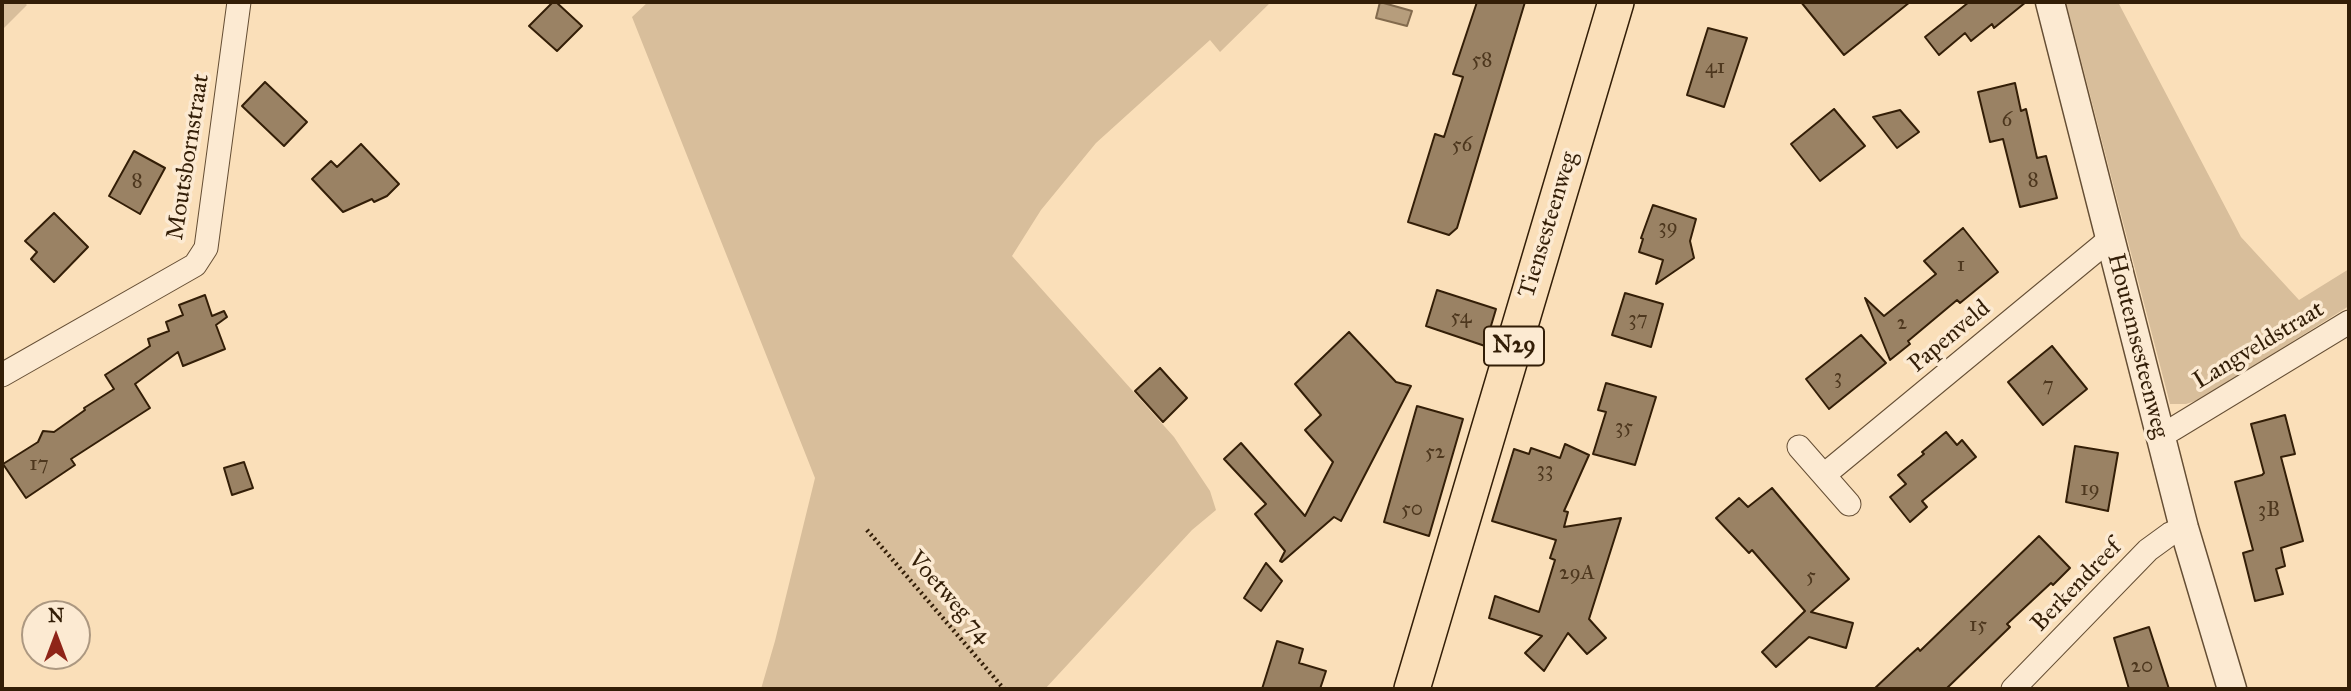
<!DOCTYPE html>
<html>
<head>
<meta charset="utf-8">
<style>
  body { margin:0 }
  #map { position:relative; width:2351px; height:691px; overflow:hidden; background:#fadfb9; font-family:"IM FELL Great Primer",serif }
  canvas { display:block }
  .frame { position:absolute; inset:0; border:4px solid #331e07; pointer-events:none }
  .north { position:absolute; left:21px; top:600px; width:70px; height:70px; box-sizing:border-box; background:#fcead2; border:2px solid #ac9881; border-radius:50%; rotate:0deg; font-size:19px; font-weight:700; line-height:28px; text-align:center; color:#331e07 }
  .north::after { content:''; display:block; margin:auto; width:24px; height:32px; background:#8f2418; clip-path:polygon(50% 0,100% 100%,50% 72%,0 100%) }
</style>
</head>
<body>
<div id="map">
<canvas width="2351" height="691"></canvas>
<div class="frame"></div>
<div class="north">N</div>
</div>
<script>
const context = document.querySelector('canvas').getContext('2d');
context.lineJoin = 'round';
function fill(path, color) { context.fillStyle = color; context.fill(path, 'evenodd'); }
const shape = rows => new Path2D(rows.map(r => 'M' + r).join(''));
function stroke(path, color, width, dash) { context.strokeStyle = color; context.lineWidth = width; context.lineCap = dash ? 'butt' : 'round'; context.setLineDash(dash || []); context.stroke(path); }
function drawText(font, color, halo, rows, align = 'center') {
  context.font = font + ' "IM FELL Great Primer",serif'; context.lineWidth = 7; context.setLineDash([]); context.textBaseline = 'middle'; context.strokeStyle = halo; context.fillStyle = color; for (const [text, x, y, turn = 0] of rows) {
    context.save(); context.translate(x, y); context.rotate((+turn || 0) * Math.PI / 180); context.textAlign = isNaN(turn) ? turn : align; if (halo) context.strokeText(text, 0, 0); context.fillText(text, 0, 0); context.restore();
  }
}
const green = shape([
  [2,2,24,2,27,5,2,30],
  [648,2,1271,2,1220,52,1210,40,1096,143,1041,210,1012,256,1174,437,1210,491,1216,510,1192,530,1045,689,761,689,775,641,815,478,632,17],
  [2066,2,2118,2,2241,237,2299,300,2349,269,2349,306,2201,399,2186,404,2170,404]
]);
const water = shape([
  [1380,2,1412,11,1407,26,1376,18,1380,2]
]);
const building = shape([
  [553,2,556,2,582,26,557,51,529,26,553,2],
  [1477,2,1525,2,1457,228,1449,235,1408,222,1435,134,1444,137,1463,77,1453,74,1477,2],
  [1801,2,1910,2,1844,55,1801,2],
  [1969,2,2026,2,1994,28,1992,24,1971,41,1965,33,1939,55,1925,37,1969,2],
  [1708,28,1747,38,1724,107,1687,95,1708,28],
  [265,82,307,122,284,146,242,106,265,82],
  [2015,83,2021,111,2026,109,2037,158,2046,156,2057,198,2020,207,2003,139,1990,142,1978,92,2015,83],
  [1834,109,1865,146,1820,181,1791,144,1834,109],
  [1900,110,1919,132,1897,148,1873,117,1900,110],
  [361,144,399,184,387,196,374,202,372,199,343,212,312,179,331,161,337,167,361,144],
  [134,151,165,168,140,214,109,196,134,151],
  [1653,205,1696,219,1690,241,1694,258,1656,284,1663,260,1639,252,1643,239,1641,238,1653,205],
  [54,213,88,247,54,282,31,259,37,252,25,241,54,213],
  [1963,228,1998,272,1960,303,1957,300,1908,341,1910,344,1890,360,1865,298,1884,316,1936,274,1924,261,1963,228],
  [1437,290,1496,309,1485,346,1426,326,1437,290],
  [1625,293,1663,304,1651,347,1612,335,1625,293],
  [205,295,212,316,224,311,227,317,216,325,225,349,183,366,178,352,135,384,150,408,71,459,75,465,26,498,3,464,38,442,43,431,54,432,85,410,84,408,114,389,105,375,150,346,148,339,169,331,166,322,183,315,179,305,205,295],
  [1349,332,1396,382,1411,386,1341,521,1334,517,1282,562,1280,561,1285,551,1255,514,1266,504,1224,459,1241,443,1305,516,1333,462,1305,430,1321,415,1295,384,1349,332],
  [1861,335,1886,363,1829,409,1806,379,1861,335],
  [2052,346,2087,389,2043,425,2008,382,2052,346],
  [1160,368,1187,398,1163,422,1135,391,1160,368],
  [1606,383,1656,397,1635,465,1593,454,1606,412,1598,410,1606,383],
  [1417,406,1463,419,1429,536,1384,522,1417,406],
  [2285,415,2295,454,2281,457,2303,541,2281,548,2285,566,2276,569,2283,594,2255,601,2243,553,2253,550,2235,482,2262,475,2264,473,2251,424,2285,415],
  [1946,432,1957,445,1962,440,1976,457,1922,501,1927,507,1910,522,1890,497,1906,484,1898,475,1924,454,1922,452,1946,432],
  [1565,444,1589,455,1564,511,1568,512,1564,527,1621,518,1589,619,1606,638,1587,654,1568,633,1544,671,1525,653,1542,636,1489,618,1495,596,1539,612,1555,560,1550,558,1556,540,1492,521,1514,449,1529,454,1531,448,1560,458,1565,444],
  [2075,446,2118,453,2108,511,2066,502,2075,446],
  [244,462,253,488,232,495,224,468,244,462],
  [1772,488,1849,579,1811,612,1853,623,1846,648,1809,637,1776,667,1762,652,1805,611,1752,550,1749,553,1716,518,1739,498,1748,507,1772,488],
  [2039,536,2070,568,2053,585,2051,583,2007,624,2010,627,1946,689,1874,689,1908,657,1918,648,1920,651,2039,536],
  [1266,563,1282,581,1261,611,1244,598,1266,563],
  [2149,627,2169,689,2129,689,2114,638,2149,627],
  [1277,641,1303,649,1299,663,1326,671,1320,689,1262,689,1277,641]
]);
const path = shape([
  [867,530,1004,689]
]);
const minor = shape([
  [2,375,195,265,206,248,239,2],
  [2160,435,2173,429,2349,322],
  [1799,447,1849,504],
  [1824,475,2110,239],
  [2013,689,2148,550,2170,534,2184,528]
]);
const tertiary = shape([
  [2050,2,2184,528,2232,689]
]);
const primary = shape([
  [1412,689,1616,2]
]);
const numberNames = [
  ["58",1482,61],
  ["41",1715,68],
  ["6",2007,121],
  ["56",1462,146],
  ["8",2033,181],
  ["8",137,182],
  ["39",1668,228],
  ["1",1961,266],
  ["54",1461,318],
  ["37",1638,320],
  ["2",1902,324],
  ["3",1838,378],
  ["7",2048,386],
  ["35",1624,428],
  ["52",1435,453],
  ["17",39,465],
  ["33",1545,471],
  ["19",2090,490],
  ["50",1412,510],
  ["3B",2269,511],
  ["29A",1577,574],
  ["5",1811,577],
  ["15",1978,626],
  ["20",2142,667]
];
const shields = [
  [1514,346,60]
];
const shieldNames = [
  ["N29",1514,346]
];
const streetNames = [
  ["Moutsbornstraat",189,157,-81],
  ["Tiensesteenweg",1549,225,-73],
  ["Papenveld",1950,337,-40],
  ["Houtemsesteenweg",2137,346,76],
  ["Langveldstraat",2259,346,-31],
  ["Berkendreef",2077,586,-46],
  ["Voetweg 74",949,598,49]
];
fill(green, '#d8be9b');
fill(water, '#b69d7c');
stroke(water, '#826a4d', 2);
fill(building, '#9a8264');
stroke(building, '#331e07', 2);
stroke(minor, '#654e34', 25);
stroke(tertiary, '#654e34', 31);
stroke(primary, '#331e07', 38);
stroke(path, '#331e07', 4.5, [2, 3.5]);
stroke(minor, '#fcead2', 23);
stroke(tertiary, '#fcead2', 28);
stroke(primary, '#fadfb9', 35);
drawText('21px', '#4d371e', null, numberNames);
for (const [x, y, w] of shields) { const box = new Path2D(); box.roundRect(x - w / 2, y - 19.5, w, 39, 5); context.fillStyle = '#fcead2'; context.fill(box); stroke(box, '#331e07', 2); }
drawText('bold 23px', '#331e07', null, shieldNames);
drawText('24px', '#331e07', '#fcead2', streetNames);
</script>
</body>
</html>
